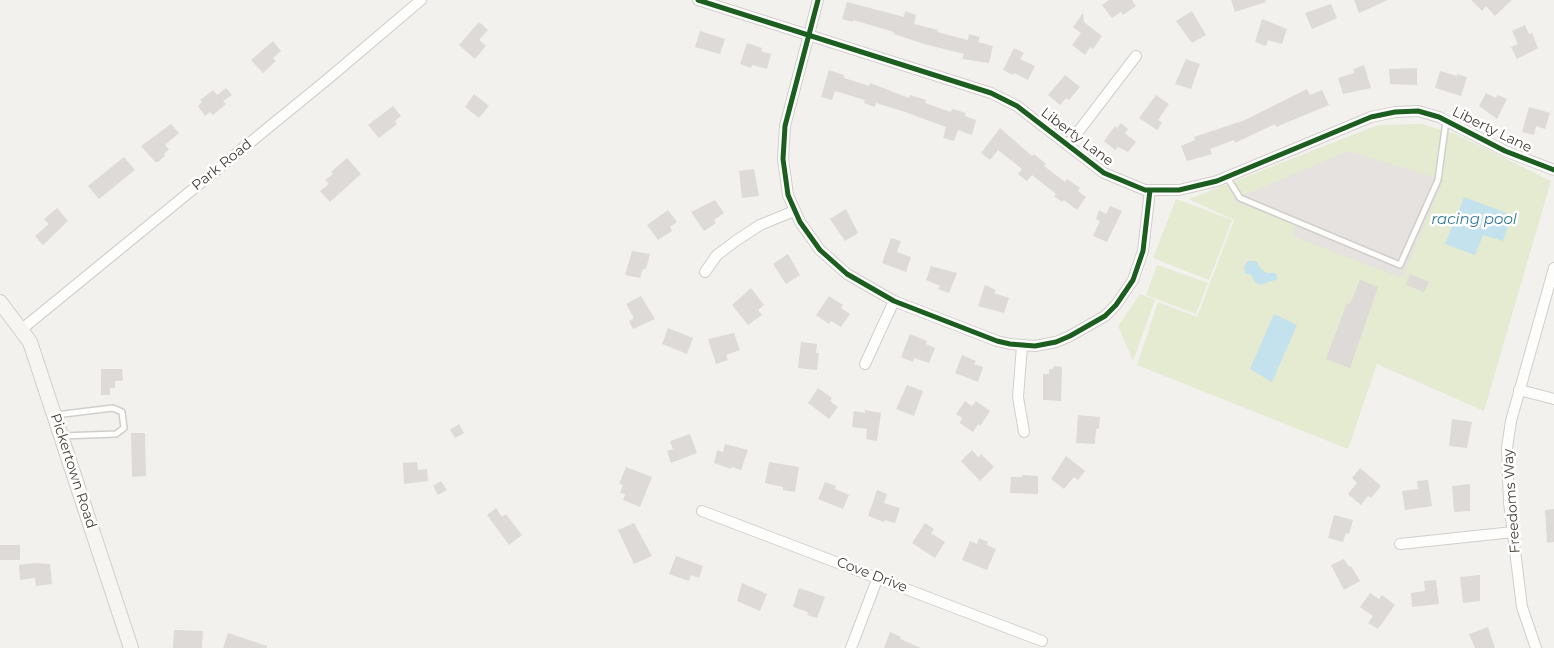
<!DOCTYPE html>
<html>
<head>
<meta charset="utf-8">
<style>
  body { margin:0 }
  canvas { display:block; background:#f3f1ee }
</style>
</head>
<body>
<canvas width="1554" height="648"></canvas>
<script>
const context = document.querySelector('canvas').getContext('2d');
context.lineJoin = 'round';
function fill(path, color) { context.fillStyle = color; context.fill(path, 'evenodd'); }
const shape = rows => new Path2D(rows.map(r => 'M' + r).join(''));
function stroke(path, color, width, dash) { context.strokeStyle = color; context.lineWidth = width; context.lineCap = dash ? 'butt' : 'round'; context.setLineDash(dash || []); context.stroke(path); }
function drawText(font, color, halo, rows, align = 'center') {
  context.font = font + ' Montserrat,sans-serif'; context.lineWidth = 5; context.setLineDash([]); context.textBaseline = 'middle'; context.strokeStyle = halo; context.fillStyle = color; for (const [text, x, y, turn = 0] of rows) {
    context.save(); context.translate(x, y); context.rotate((+turn || 0) * Math.PI / 180); context.textAlign = isNaN(turn) ? turn : align; if (halo) context.strokeText(text, 0, 0); context.fillText(text, 0, 0); context.restore();
  }
}
const green = shape([
  [1421,124,1456,134,1551,181,1484,411,1377,364,1348,449,1137,365,1158,302,1197,317,1234,220,1189,199,1378,125],
  [1176,199,1232,220,1209,280,1153,258],
  [1157,265,1208,283,1196,314,1146,295],
  [1140,294,1155,300,1133,361,1118,326]
]);
const parking = shape([
  [1348,151,1443,180,1402,278,1293,236,1296,225,1233,200]
]);
const water = shape([
  [1464,197,1512,215,1503,241,1483,235,1475,255,1445,244],
  [1248,261,1256,261,1261,269,1267,273,1276,273,1278,279,1260,285,1255,282,1251,275,1245,273,1244,267],
  [1274,314,1297,325,1272,382,1250,369]
]);
const building = shape([
  [1109,0,1132,0,1136,6,1123,15,1121,12,1112,18,1102,5],
  [1231,0,1265,0,1266,2,1235,12],
  [1354,0,1388,0,1359,13],
  [1471,0,1512,0,1495,16,1486,6,1482,11],
  [847,2,904,17,905,11,916,15,914,24,938,30,937,32,968,40,969,34,980,37,978,42,993,46,989,63,962,59,964,54,924,44,894,34,894,32,853,20,853,22,842,19],
  [1331,4,1337,18,1312,29,1305,13],
  [1192,11,1206,35,1192,43,1176,21],
  [1083,13,1084,22,1102,36,1093,49,1090,47,1085,55,1072,45,1081,33,1073,27],
  [1262,19,1287,29,1282,44,1268,40,1266,46,1255,42],
  [479,22,488,30,479,40,486,46,475,59,459,45],
  [1525,25,1529,34,1532,33,1538,48,1517,59,1511,47,1518,44,1512,31],
  [700,31,725,39,720,54,695,47],
  [273,41,281,51,273,58,276,61,263,73,251,60],
  [747,43,762,48,761,51,771,54,767,69,752,65,751,68,740,64],
  [1014,48,1024,53,1020,59,1035,66,1028,80,1014,73,1013,75,1003,70],
  [1186,59,1200,64,1191,89,1175,84],
  [1364,65,1371,88,1343,94,1338,78,1354,73,1353,69],
  [1417,68,1417,85,1390,84,1389,69],
  [829,70,844,75,844,78,869,86,870,83,909,98,910,95,926,100,925,103,951,112,952,109,966,113,965,116,976,120,972,135,958,130,954,141,943,138,946,127,905,112,876,103,875,107,864,103,865,100,835,91,832,100,821,97],
  [1440,71,1457,76,1457,74,1467,77,1461,96,1435,88],
  [1065,75,1080,87,1069,100,1066,98,1060,105,1048,95],
  [226,88,232,95,223,101,226,104,213,115,210,112,205,116,198,106,202,102,200,100,213,90,217,95],
  [1307,89,1310,95,1322,90,1329,105,1276,127,1275,124,1235,143,1234,140,1210,149,1212,154,1187,161,1181,146,1195,140,1194,137,1245,120],
  [1486,93,1496,98,1498,95,1507,99,1497,119,1479,106],
  [474,94,489,106,479,118,465,107],
  [1156,95,1169,104,1158,120,1162,123,1157,130,1139,118],
  [393,106,401,116,395,121,397,124,379,138,368,125],
  [1529,107,1550,113,1545,129,1536,126,1534,135,1522,132],
  [1121,123,1128,129,1125,133,1136,142,1128,152,1118,147,1115,150,1104,141,1115,126,1117,128],
  [171,124,179,133,165,145,169,149,164,154,165,156,158,162,155,162,141,146],
  [1000,128,1032,156,1034,154,1046,164,1044,166,1065,182,1067,179,1080,188,1078,191,1086,197,1077,210,1064,200,1062,202,1054,196,1056,194,1032,175,1027,181,1018,174,1022,169,998,150,990,160,981,153],
  [124,157,135,170,99,199,88,186],
  [347,158,361,174,330,202,320,191,329,184,325,180,333,174,331,172],
  [754,169,759,196,742,198,739,171],
  [715,200,724,213,714,220,716,223,704,231,691,212],
  [1110,206,1122,211,1107,242,1093,236,1100,221,1096,219,1099,210,1106,214],
  [57,208,68,221,43,245,35,236,49,224,44,219],
  [846,209,858,233,845,241,830,219],
  [668,210,677,222,670,227,672,231,658,240,647,225],
  [891,238,901,241,897,252,911,257,906,272,882,263],
  [632,251,650,254,646,269,643,269,640,278,625,275],
  [788,254,800,275,786,284,773,264],
  [931,266,957,273,949,293,938,289,940,286,926,280],
  [1410,274,1429,282,1424,292,1406,285],
  [1360,280,1378,287,1350,368,1326,359,1347,303,1350,304],
  [985,285,996,290,994,293,1009,298,1004,313,978,306],
  [751,288,764,305,758,310,762,315,748,325,732,305],
  [641,296,655,319,633,329,629,321,634,318,626,304],
  [829,296,843,305,841,308,850,314,841,327,831,321,829,324,816,315],
  [668,328,693,338,687,354,662,344],
  [734,333,740,350,726,355,728,360,716,364,708,339],
  [910,334,927,341,926,344,935,348,929,363,914,358,913,362,901,357],
  [801,342,817,344,816,353,819,353,817,370,798,368],
  [962,355,976,361,974,364,983,367,978,382,955,373],
  [1054,366,1062,367,1061,401,1043,400,1043,374,1049,374,1049,369,1053,369],
  [101,369,122,369,123,381,115,381,115,388,110,388,110,395,101,395],
  [907,385,923,391,914,416,896,409],
  [818,388,832,398,830,401,838,407,829,419,808,403],
  [965,401,972,406,976,401,990,411,980,426,978,424,973,432,960,423,962,418,956,414],
  [865,410,881,413,877,441,866,439,867,429,852,427,854,411,865,413],
  [1078,415,1100,417,1099,429,1096,429,1095,444,1076,443],
  [1452,419,1472,422,1467,448,1449,446],
  [459,424,464,433,455,438,450,430],
  [131,433,145,433,146,476,132,477],
  [690,434,697,453,671,463,667,451,673,449,670,441],
  [725,444,748,450,741,470,732,467,731,469,714,463,717,450,723,452],
  [972,450,978,457,981,454,994,467,980,481,961,461],
  [1066,456,1085,471,1078,480,1074,477,1064,489,1051,479],
  [417,462,418,470,427,469,428,481,404,484,403,463],
  [769,462,799,467,795,492,783,490,783,487,765,483],
  [626,467,652,477,640,507,623,500,625,494,620,493,623,485,619,484],
  [1360,468,1381,486,1371,498,1368,496,1361,505,1348,494,1357,483,1352,478],
  [1022,475,1038,476,1038,494,1010,493,1011,477,1022,477],
  [1428,480,1432,506,1405,510,1402,491,1418,489,1417,481],
  [441,481,447,490,438,495,433,486],
  [825,482,836,486,835,489,849,495,843,509,818,499],
  [1470,484,1470,511,1454,512,1452,486],
  [877,490,887,494,884,503,900,508,895,523,885,520,884,522,868,516],
  [496,508,502,517,506,514,522,535,509,545,487,515],
  [1554,509,1554,542,1547,543,1545,510],
  [1334,515,1353,520,1349,534,1346,533,1343,542,1328,538],
  [634,523,652,556,634,564,618,530],
  [925,523,934,529,931,533,945,542,935,558,912,543],
  [979,538,988,542,987,545,996,549,987,570,962,560,970,541,977,544],
  [0,545,20,545,20,560,0,560],
  [676,556,703,566,699,578,691,575,689,581,669,574],
  [1344,559,1349,567,1351,566,1360,581,1344,590,1331,565],
  [34,563,50,564,52,584,36,586,35,578,20,580,19,565],
  [1480,575,1480,601,1463,603,1460,577],
  [1436,580,1439,604,1412,607,1411,593,1425,591,1424,581],
  [742,583,767,594,760,611,737,601],
  [799,588,825,597,817,618,807,615,808,612,793,607],
  [1370,593,1379,599,1382,595,1395,605,1378,629,1368,623,1373,616,1360,607],
  [1488,627,1495,648,1475,648,1469,634],
  [174,630,203,631,202,648,173,648],
  [890,632,901,637,900,639,921,648,884,648],
  [228,633,267,646,267,648,223,648]
]);
const lane = shape([
  [1227,177,1240,198,1400,265,1438,180,1446,121],
  [55,415,113,408,122,412,124,428,116,434,62,436]
]);
const street = shape([
  [698,0,991,93,1017,106,1104,173,1145,190,1179,190,1217,181,1371,117,1395,112,1418,111,1439,117,1505,151,1554,170],
  [818,0,785,126,783,159,788,195,800,222,820,250,847,274,894,301,997,341,1010,344,1035,346,1056,342,1070,336,1105,316,1116,305,1133,280,1143,251,1150,190],
  [1068,145,1136,56],
  [705,272,717,255,737,240,760,225,794,211],
  [22,329,329,78,421,0],
  [1022,346,1018,397,1024,432],
  [865,364,894,301],
  [1519,390,1554,399],
  [702,511,1042,641],
  [1400,544,1513,532],
  [851,648,878,577],
  [1536,648,1522,607,1509,502,1507,448,1511,421,1554,268]
]);
const secondary = shape([
  [0,302,30,342,131,648]
]);
const cycleway = shape([
  [698,0,991,93,1017,106,1104,173,1145,190,1179,190,1217,181,1371,117,1395,112,1418,111,1439,117,1505,151,1554,170],
  [818,0,785,126,783,159,788,195,800,222,820,250,847,274,894,301,997,341,1010,344,1035,346,1056,342,1070,336,1105,316,1116,305,1133,280,1143,251,1150,190]
]);
const streetNames = [
  ["Liberty Lane",1492,130,26],
  ["Liberty Lane",1077,137,37],
  ["Park Road",222,165,-39],
  ["Pickertown Road",73,471,72],
  ["Freedoms Way",1512,501,-94],
  ["Cove Drive",872,575,21]
];
const waterNames = [
  ["racing pool",1474,220]
];
fill(green, '#e4ebd1');
fill(parking, '#e5e2df');
fill(water, '#c3e2ed');
fill(building, '#dddad7');
stroke(lane, '#d1cfcc', 8);
stroke(street, '#d1cfcc', 12);
stroke(secondary, '#d2cdc6', 16);
stroke(lane, '#fdfdfc', 5);
stroke(street, '#fdfdfc', 10);
stroke(secondary, '#f7f5f1', 14);
stroke(cycleway, '#1b5e20', 5);
drawText('14px', '#49413a', '#fff', streetNames);
drawText('italic 15px', '#347a96', '#fff', waterNames);
</script>
</body>
</html>
